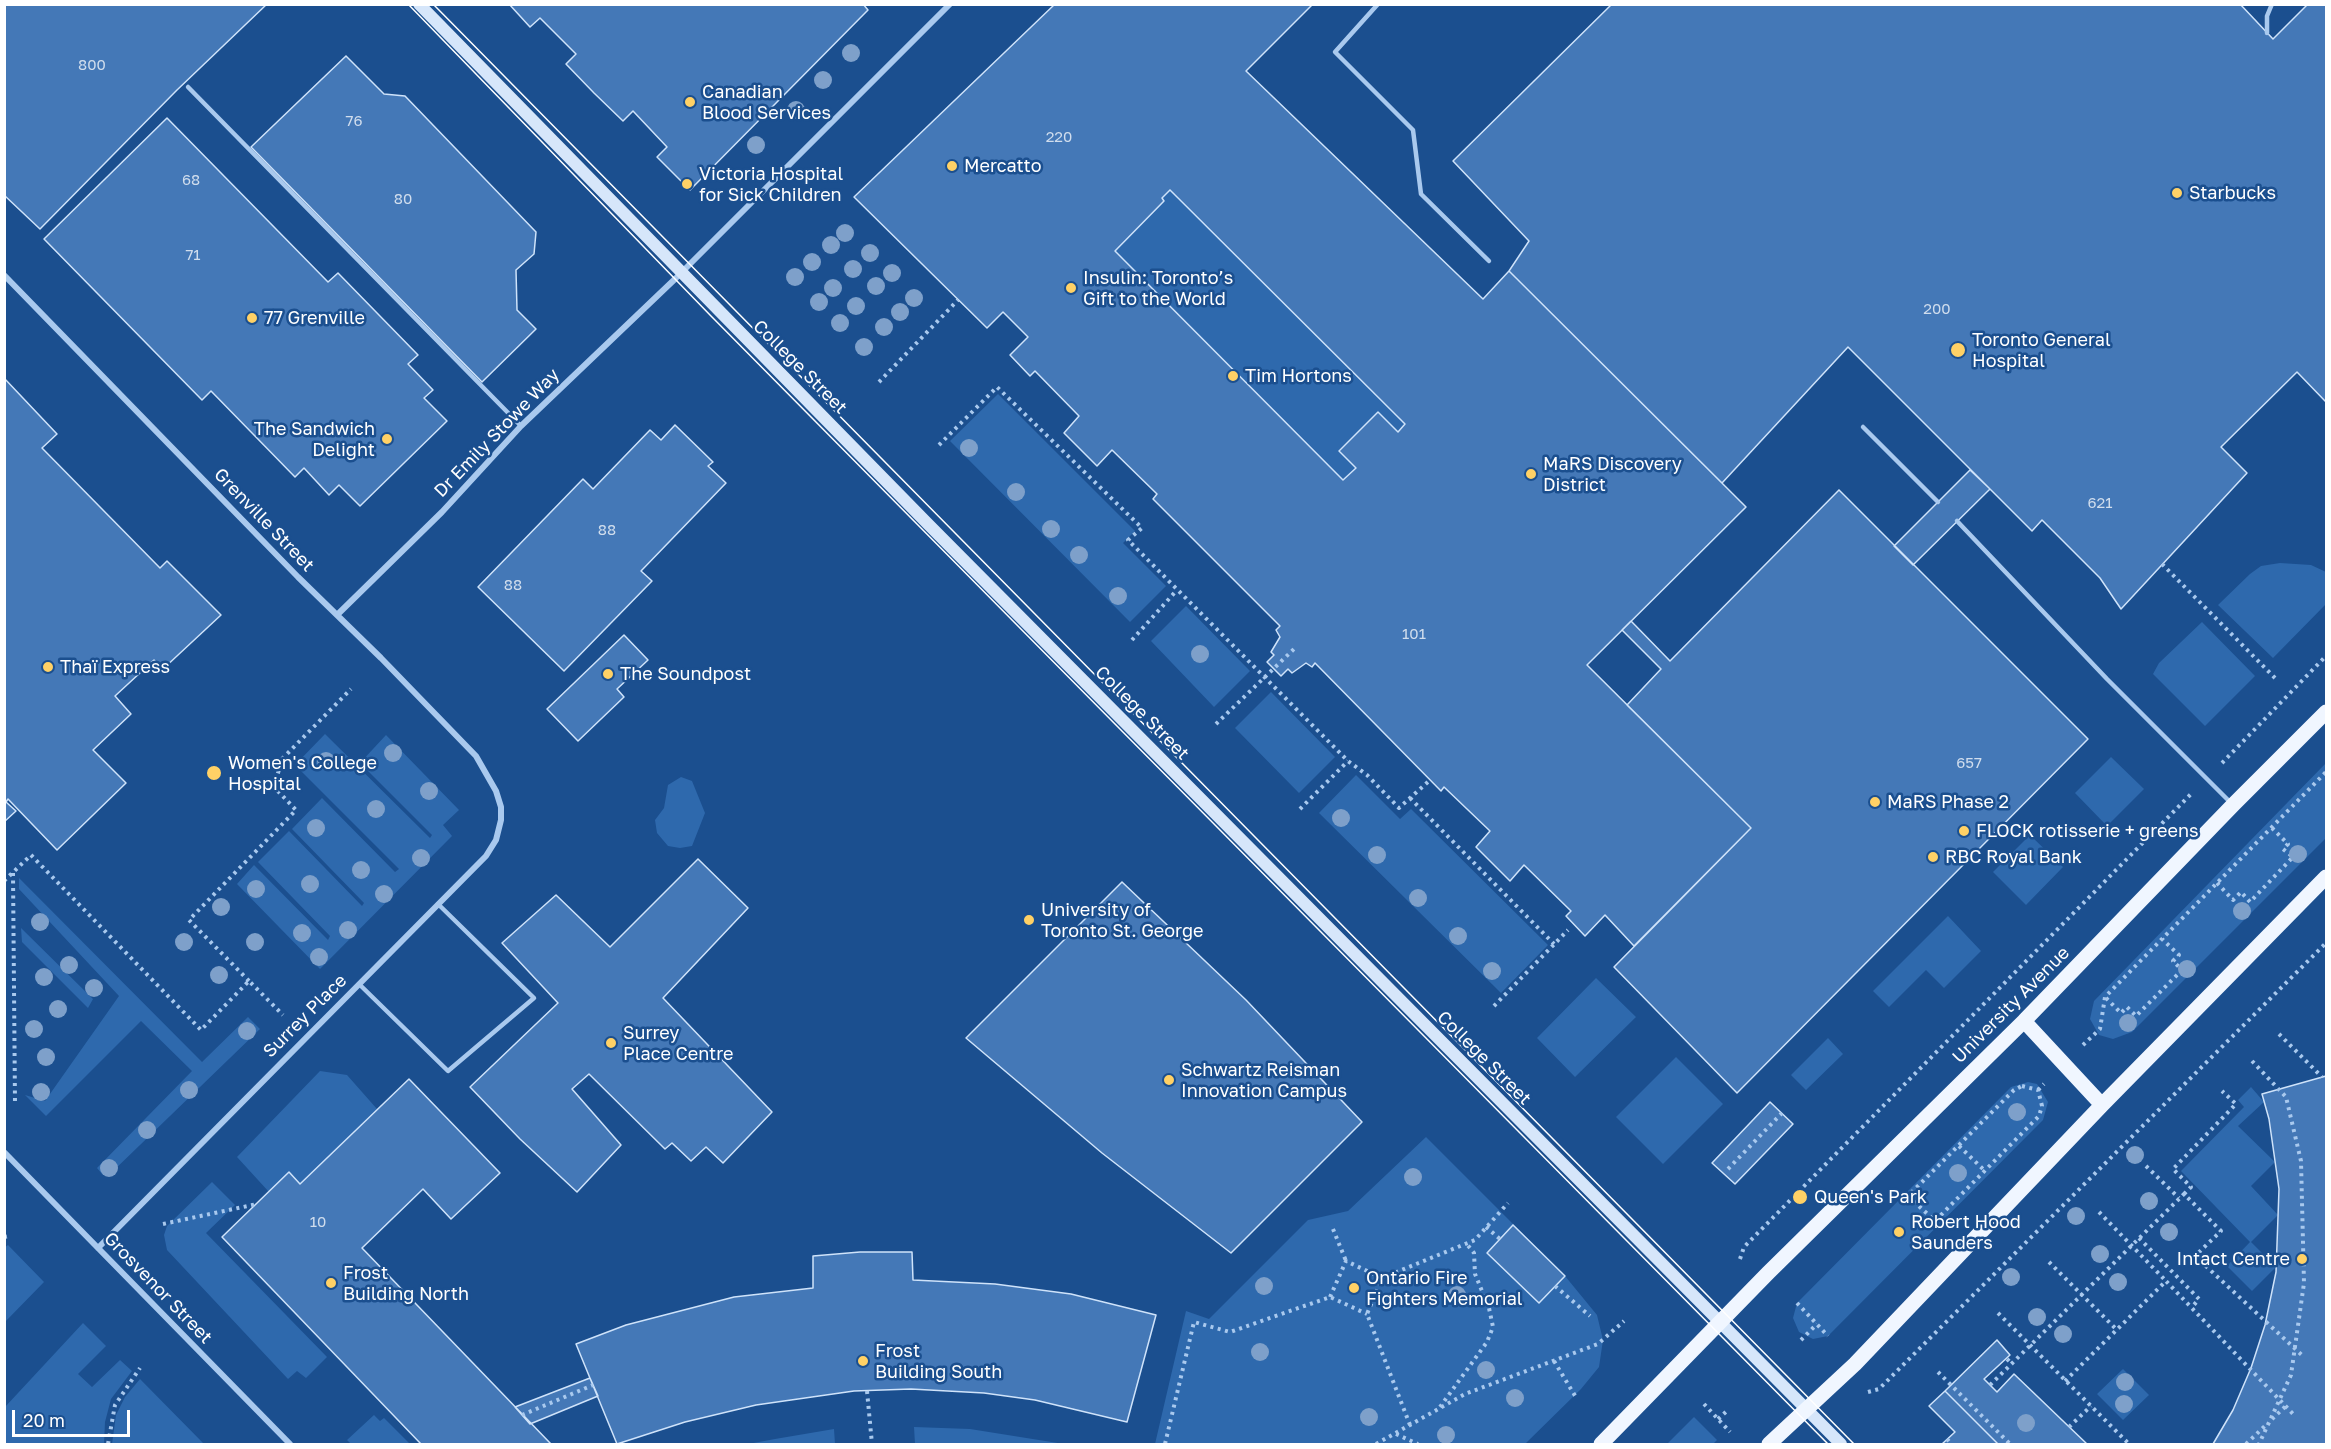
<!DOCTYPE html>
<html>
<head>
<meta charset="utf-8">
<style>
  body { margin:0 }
  #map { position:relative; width:2331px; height:1449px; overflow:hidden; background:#1b4f8f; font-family:"Golos Text",sans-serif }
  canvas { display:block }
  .frame { position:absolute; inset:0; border:6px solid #fff; pointer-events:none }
  .scale { position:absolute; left:12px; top:1410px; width:118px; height:27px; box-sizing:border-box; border:3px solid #fff; border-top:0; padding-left:8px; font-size:18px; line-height:21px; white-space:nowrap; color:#fff; -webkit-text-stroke:4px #1b4f8f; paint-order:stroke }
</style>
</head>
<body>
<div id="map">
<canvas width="2331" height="1449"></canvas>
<div class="frame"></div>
<div class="scale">20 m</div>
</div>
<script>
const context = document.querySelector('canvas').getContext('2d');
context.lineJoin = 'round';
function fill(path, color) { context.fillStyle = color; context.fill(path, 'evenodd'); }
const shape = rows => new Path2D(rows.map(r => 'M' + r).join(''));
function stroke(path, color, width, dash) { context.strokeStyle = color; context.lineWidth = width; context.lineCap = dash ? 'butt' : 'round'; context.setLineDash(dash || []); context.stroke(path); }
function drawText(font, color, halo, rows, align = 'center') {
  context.font = font + ' "Golos Text",sans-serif'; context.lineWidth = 5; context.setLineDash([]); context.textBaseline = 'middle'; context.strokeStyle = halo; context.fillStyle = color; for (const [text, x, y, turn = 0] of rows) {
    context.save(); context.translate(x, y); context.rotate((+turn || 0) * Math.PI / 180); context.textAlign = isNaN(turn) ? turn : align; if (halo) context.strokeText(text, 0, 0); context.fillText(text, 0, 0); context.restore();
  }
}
const green = shape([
  [1170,190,1405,424,1398,432,1378,413,1339,450,1356,468,1343,480,1115,251,1164,201,1162,198],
  [998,394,1135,531,1123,543,1166,586,1130,622,950,441],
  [2280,563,2311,565,2326,572,2326,604,2273,658,2218,605,2250,574,2261,566],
  [1186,606,1250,671,1214,707,1151,641],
  [2202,622,2255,676,2205,726,2153,674,2159,663],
  [1271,692,1335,757,1299,793,1235,728],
  [325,734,430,838,432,835,360,763,386,735,459,810,443,825,452,836,320,969,237,884,254,865,328,940,330,936,258,862,289,831,362,906,364,903,292,829,322,798,395,872,399,869,295,765],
  [2111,757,2144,789,2107,826,2075,793],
  [2326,763,2326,838,2132,1032,2113,1039,2099,1035,2090,1019,2094,1001],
  [1356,775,1400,819,1411,809,1548,945,1501,993,1319,813],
  [681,777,692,781,705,813,692,846,680,848,668,846,657,833,655,820,664,808,668,785],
  [2030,835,2063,867,2026,905,1993,872],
  [19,878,202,1062,248,1017,260,1029,110,1174,102,1174,97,1168,192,1071,141,1021,46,1116,25,1095,45,1101,119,996,19,889],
  [1948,916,1981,951,1944,988,1926,970,1889,1007,1873,991],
  [21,928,93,999,88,1008,22,942],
  [1596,978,1636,1017,1575,1077,1537,1038],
  [1828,1038,1843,1054,1806,1090,1791,1075],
  [1676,1057,1723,1104,1663,1164,1616,1117],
  [320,1071,347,1075,377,1109,300,1184,289,1173,269,1192,237,1157],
  [2028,1082,2037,1084,2048,1102,2043,1120,1828,1336,1813,1339,1799,1332,1793,1318,1797,1303,2011,1087],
  [2251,1087,2264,1102,2238,1126,2275,1162,2251,1186,2278,1215,2251,1242,2276,1267,2252,1291,2227,1266,2250,1242,2181,1171,2244,1107,2238,1100],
  [1426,1137,1565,1276,1597,1315,1603,1340,1599,1367,1581,1389,1525,1444,1155,1444,1186,1311,1209,1319,1308,1220,1348,1211],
  [212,1182,235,1205,206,1233,327,1357,306,1378,297,1371,288,1379,167,1250,164,1235,167,1226],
  [8,1245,44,1282,5,1322,4,1248],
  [83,1323,106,1346,78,1374,92,1387,120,1360,132,1371,111,1399,105,1422,104,1444,5,1444,5,1407],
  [2123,1369,2149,1395,2123,1420,2097,1394],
  [140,1379,204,1444,112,1444,116,1415,125,1397],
  [374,1415,380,1421,384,1418,410,1444,351,1444,347,1440],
  [1694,1417,1717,1440,1713,1444,1667,1444],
  [914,1427,970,1429,1064,1444,915,1444],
  [834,1429,835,1444,748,1444,775,1439]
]);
const building = shape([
  [4,4,267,4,177,90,40,229,4,195,4,4],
  [509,4,863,4,868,10,690,190,657,157,667,147,633,111,623,121,594,93,566,64,576,54,540,18,530,27,509,4],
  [1055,4,1313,4,1246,71,1483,299,1509,271,1746,507,1587,665,1751,828,1634,946,1605,915,1585,936,1566,916,1571,911,1524,865,1510,881,1476,847,1490,831,1444,787,1441,791,1315,663,1312,667,1306,663,1292,673,1288,669,1281,676,1267,662,1274,655,1271,652,1280,637,1276,630,1280,626,1153,499,1157,494,1112,450,1097,466,1064,433,1079,416,1035,371,1030,376,1010,355,1028,337,1003,312,987,328,854,197,1055,4],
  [1170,190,1405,424,1398,432,1378,412,1339,451,1356,468,1343,480,1115,251,1164,201,1162,198,1170,190],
  [1612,4,2240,4,2273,39,2308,4,2326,4,2326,402,2297,372,2221,447,2247,473,2121,609,2100,578,2042,520,2032,531,1848,347,1722,483,1509,271,1529,241,1453,161,1612,4],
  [346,56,384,94,405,96,536,232,534,254,516,270,517,310,536,329,482,382,251,147,346,56],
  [167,118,328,282,338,273,418,355,408,364,433,390,424,398,447,421,360,506,339,485,329,495,304,468,295,477,211,391,202,400,44,239,167,118],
  [4,378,57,434,42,448,160,568,167,561,221,615,163,669,154,660,115,696,131,714,93,750,126,783,57,850,8,799,6,802,16,811,4,822,4,378],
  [675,425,713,462,708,466,726,483,641,571,652,581,564,671,478,587,583,479,593,489,650,430,661,440,675,425],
  [1970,470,1990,489,1913,565,1894,546,1970,470],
  [1839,490,2088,739,1737,1093,1614,967,1751,828,1627,705,1661,669,1622,630,1631,621,1670,661,1839,490],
  [624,635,648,660,617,689,624,697,578,741,547,709,624,635],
  [698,859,748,908,663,998,772,1112,723,1163,706,1147,691,1161,672,1143,665,1149,589,1074,572,1089,621,1145,577,1192,520,1139,470,1087,558,1003,502,943,556,895,610,947,698,859],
  [1122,882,1246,1000,1362,1122,1231,1253,1102,1153,966,1038,1122,882],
  [2326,1076,2326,1444,2213,1444,2233,1410,2251,1368,2265,1325,2276,1272,2279,1189,2269,1119,2262,1094,2326,1076],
  [409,1079,500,1173,451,1219,423,1189,362,1248,551,1444,421,1444,222,1237,289,1172,300,1184,409,1079],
  [1770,1102,1793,1124,1735,1184,1712,1163,1770,1102],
  [1513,1225,1565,1276,1539,1303,1487,1253,1513,1225],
  [860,1252,912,1252,913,1280,995,1284,1071,1294,1156,1315,1127,1422,1035,1400,984,1393,911,1389,854,1391,756,1405,685,1422,617,1444,576,1344,626,1325,734,1297,813,1288,813,1256,860,1252],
  [1997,1340,2010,1355,1984,1379,1997,1392,2014,1374,2087,1444,1998,1444,1945,1391,1997,1340],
  [590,1378,598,1396,530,1424,515,1407,590,1378],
  [1945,1391,1998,1444,1942,1444,1955,1432,1929,1406,1945,1391]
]);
const path = shape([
  [879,382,958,300],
  [939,445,997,387,1142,528,1128,540,1348,761,1367,775,1399,808,1430,780],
  [2162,564,2276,679],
  [1132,640,1177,590],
  [1216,724,1294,649],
  [2222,763,2326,656],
  [1410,798,1554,944],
  [1300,809,1348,761],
  [13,873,15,1103],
  [4,881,31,855,201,1030,249,981,283,1015],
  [2217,883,2233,900,2241,892,2250,902,2293,857,2283,849,2288,844,2272,828],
  [249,981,189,920,296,810,274,787,282,759,351,689],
  [2106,998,2121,1013,2127,1007,2136,1016,2182,970,2173,961,2179,955,2162,939],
  [1494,1006,1568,930],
  [2279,1034,2322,1077],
  [2083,1045,2100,1029,2105,997,2326,772],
  [2252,1061,2286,1097,2301,1161,2304,1283,2291,1375,2259,1444],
  [2022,1086,2038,1090,2042,1106,2039,1116,1935,1221,1908,1196,2014,1090,2022,1086],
  [2038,1090,2044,1084],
  [1959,1146,1985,1171],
  [2146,1166,2179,1198],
  [1728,1169,1782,1113],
  [2184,1194,2191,1187,2173,1169,2236,1104,2222,1091],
  [2099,1212,2166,1281],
  [163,1224,257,1204],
  [1486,1227,1500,1239],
  [1333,1229,1346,1261],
  [4,1237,10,1236],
  [2139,1238,2199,1299,2192,1307],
  [1740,1259,1744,1247,2191,794],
  [2049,1262,2117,1330],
  [1555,1286,1590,1316],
  [1330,1297,1346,1261,1382,1278],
  [1797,1303,1828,1336],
  [1998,1313,2129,1444],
  [1801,1340,1817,1324],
  [2007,1359,2012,1364],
  [1554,1361,1577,1399],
  [1938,1372,2010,1444],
  [2065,1381,2166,1281,2295,1416],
  [1990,1385,2184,1194,2221,1231,2195,1256,2304,1357],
  [867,1391,872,1444],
  [1868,1392,1879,1389,2326,943],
  [1704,1404,1730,1432],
  [1440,1407,1487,1342,1493,1327,1489,1308,1475,1274,1474,1253,1466,1243],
  [522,1415,593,1385],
  [1718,1419,1729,1409],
  [2272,1419,2286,1406],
  [1410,1425,1367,1314,1382,1278,1475,1240,1508,1203],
  [2069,1427,2091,1406],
  [1396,1434,1418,1444],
  [1947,1439,1951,1444],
  [108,1444,115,1405,140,1368],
  [1165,1444,1194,1322,1230,1332,1330,1297,1367,1314],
  [1376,1444,1465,1394,1598,1344,1624,1321],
  [2246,1444,2267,1424]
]);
const service = shape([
  [1378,4,1335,52,1413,130,1421,194,1489,261],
  [2267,33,2267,16,2272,4],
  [188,87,521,426],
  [1863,427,1938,502],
  [1957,521,2107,679,2231,803],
  [359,984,448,1071,534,998,438,904]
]);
const minor = shape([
  [4,275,298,577,381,658,476,756,496,791,501,807,501,820,496,840,486,856,98,1248],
  [337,615,442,512,521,426,675,279,950,4],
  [4,1152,290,1444]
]);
const secondary = shape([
  [419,4,927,523,1841,1444]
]);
const primary = shape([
  [2024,1021,2102,1105],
  [1601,1444,1768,1273,2024,1021,2233,805,2326,712],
  [1769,1444,1855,1364,2102,1105,2326,877]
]);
const tram = shape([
  [408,4,710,315,1828,1444],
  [433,4,1854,1444]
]);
const trees = [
  [851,53],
  [823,80],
  [796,110],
  [756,145],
  [845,233],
  [831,245],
  [870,253],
  [812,262],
  [853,269],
  [892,273],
  [795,277],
  [876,286],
  [833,288],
  [914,298],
  [819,302],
  [856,306],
  [900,312],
  [840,323],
  [884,327],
  [864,347],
  [969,448],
  [1016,492],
  [1051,529],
  [1079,555],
  [1118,596],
  [1200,654],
  [393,753],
  [326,761],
  [429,791],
  [376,809],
  [1341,818],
  [316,828],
  [2298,854],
  [1377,855],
  [421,858],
  [361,870],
  [310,884],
  [256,889],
  [384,894],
  [1418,898],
  [221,907],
  [2242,911],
  [40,922],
  [348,930],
  [302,933],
  [1458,936],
  [184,942],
  [255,942],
  [319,957],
  [69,965],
  [2187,969],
  [1492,971],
  [219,975],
  [44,977],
  [94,988],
  [58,1009],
  [2128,1023],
  [34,1029],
  [247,1031],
  [46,1057],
  [189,1090],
  [41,1092],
  [2017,1112],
  [147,1130],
  [2135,1155],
  [109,1168],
  [1958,1173],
  [1413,1177],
  [2149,1201],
  [2076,1216],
  [2169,1232],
  [2100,1254],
  [2011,1277],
  [2118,1282],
  [1264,1286],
  [1457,1295],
  [2037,1317],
  [2063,1334],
  [1260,1352],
  [1486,1370],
  [2125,1382],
  [1515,1398],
  [2124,1404],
  [1369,1417],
  [2026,1423],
  [1446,1435]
];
const markers = [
  [690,102,6,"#ffd166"],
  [952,166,6,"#ffd166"],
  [687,184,6,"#ffd166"],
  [2177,193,6,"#ffd166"],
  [1071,288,6,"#ffd166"],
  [252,318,6,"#ffd166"],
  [1958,350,8,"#ffd166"],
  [1233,376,6,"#ffd166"],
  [387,439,6,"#ffd166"],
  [1531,474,6,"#ffd166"],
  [48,667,6,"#ffd166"],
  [608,674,6,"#ffd166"],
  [214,773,8,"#ffd166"],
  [1875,802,6,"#ffd166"],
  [1964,831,6,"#ffd166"],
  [1933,857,6,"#ffd166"],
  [1029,920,6,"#ffd166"],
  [611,1043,6,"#ffd166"],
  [1169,1080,6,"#ffd166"],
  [1800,1197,8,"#ffd166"],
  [1899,1232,6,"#ffd166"],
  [2302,1259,6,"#ffd166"],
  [331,1283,6,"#ffd166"],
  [1354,1288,6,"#ffd166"],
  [863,1361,6,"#ffd166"]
];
const numberNames = [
  ["800",92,65],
  ["76",354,121],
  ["220",1059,137],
  ["68",191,180],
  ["80",403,199],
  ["71",193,255],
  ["200",1937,309],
  ["621",2100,503],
  ["88",607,530],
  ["88",513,585],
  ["101",1414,634],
  ["657",1969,763],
  ["10",318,1222]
];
const poiNames = [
  ["Canadian",702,92],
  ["Blood Services",702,113],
  ["Mercatto",964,166],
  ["Victoria Hospital",699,174],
  ["for Sick Children",699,195],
  ["Starbucks",2189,193],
  ["Insulin: Toronto’s",1083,278],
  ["Gift to the World",1083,299],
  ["77 Grenville",264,318],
  ["Toronto General",1972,340],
  ["Hospital",1972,361],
  ["Tim Hortons",1245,376],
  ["The Sandwich",375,429,"right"],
  ["Delight",375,450,"right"],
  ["MaRS Discovery",1543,464],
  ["District",1543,485],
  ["Thaï Express",60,667],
  ["The Soundpost",620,674],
  ["Women's College",228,763],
  ["Hospital",228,784],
  ["MaRS Phase 2",1887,802],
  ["FLOCK rotisserie + greens",1976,831],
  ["RBC Royal Bank",1945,857],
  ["University of",1041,910],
  ["Toronto St. George",1041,931],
  ["Surrey",623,1033],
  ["Place Centre",623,1054],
  ["Schwartz Reisman",1181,1070],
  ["Innovation Campus",1181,1091],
  ["Queen's Park",1814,1197],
  ["Robert Hood",1911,1222],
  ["Saunders",1911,1243],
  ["Intact Centre",2290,1259,"right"],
  ["Frost",343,1273],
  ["Building North",343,1294],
  ["Ontario Fire",1366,1278],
  ["Fighters Memorial",1366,1299],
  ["Frost",875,1351],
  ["Building South",875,1372]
];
const streetNames = [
  ["College Street",800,367,45],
  ["Dr Emily Stowe Way",497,433,-46],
  ["Grenville Street",264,520,46],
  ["College Street",1142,713,45],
  ["University Avenue",2011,1005,-45],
  ["Surrey Place",305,1016,-45],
  ["College Street",1484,1058,45],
  ["Grosvenor Street",158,1288,46]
];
fill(green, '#2e69ad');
fill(building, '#4478b7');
stroke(building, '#cfe3fa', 1.5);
stroke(path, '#a9c9ee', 4, [3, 4.5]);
stroke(service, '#a9c9ee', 4.5);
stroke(minor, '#a9c9ee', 6);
stroke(secondary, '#d6e6fa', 12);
stroke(primary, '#f0f6ff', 15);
stroke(tram, '#fff', 1.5);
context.fillStyle = '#7ea0ca';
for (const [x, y] of trees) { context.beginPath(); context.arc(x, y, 9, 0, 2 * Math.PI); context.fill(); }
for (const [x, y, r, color] of markers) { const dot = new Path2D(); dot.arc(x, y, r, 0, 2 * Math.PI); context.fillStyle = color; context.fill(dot); stroke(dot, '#1b4f8f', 2); }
drawText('15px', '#d0dded', null, numberNames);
drawText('18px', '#fff', '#1b4f8f', poiNames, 'left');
drawText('18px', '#fff', '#1b4f8f', streetNames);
</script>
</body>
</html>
